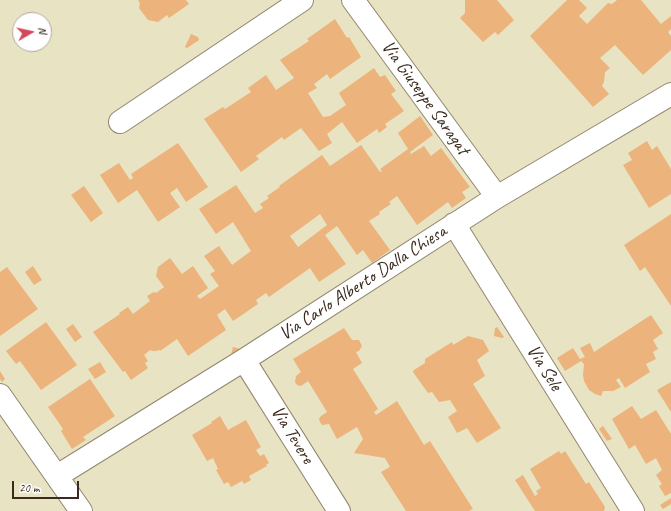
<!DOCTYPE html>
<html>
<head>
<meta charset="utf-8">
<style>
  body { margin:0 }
  #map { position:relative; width:671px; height:511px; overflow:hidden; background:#e8e3c2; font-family:Caveat,sans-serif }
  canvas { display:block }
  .north { position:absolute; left:12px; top:12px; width:40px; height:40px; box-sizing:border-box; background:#fff; border:1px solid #b1aaa5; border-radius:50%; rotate:81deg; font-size:11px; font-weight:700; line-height:16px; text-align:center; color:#3b2a1e }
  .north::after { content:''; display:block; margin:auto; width:14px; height:18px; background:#d1495b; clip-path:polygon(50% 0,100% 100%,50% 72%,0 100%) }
  .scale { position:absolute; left:12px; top:481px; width:67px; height:18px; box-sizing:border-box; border:2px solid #3b2a1e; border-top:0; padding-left:5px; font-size:12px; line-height:14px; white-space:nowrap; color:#3b2a1e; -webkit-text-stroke:3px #fff; paint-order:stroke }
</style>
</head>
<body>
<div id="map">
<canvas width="671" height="511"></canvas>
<div class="north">N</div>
<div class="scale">20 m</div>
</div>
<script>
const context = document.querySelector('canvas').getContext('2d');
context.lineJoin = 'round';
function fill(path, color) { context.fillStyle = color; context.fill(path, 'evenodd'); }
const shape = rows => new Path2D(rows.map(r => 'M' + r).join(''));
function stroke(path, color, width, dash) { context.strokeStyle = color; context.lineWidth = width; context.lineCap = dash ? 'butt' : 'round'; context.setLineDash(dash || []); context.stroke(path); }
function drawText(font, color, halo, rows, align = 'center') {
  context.font = font + ' Caveat,sans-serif'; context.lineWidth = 3; context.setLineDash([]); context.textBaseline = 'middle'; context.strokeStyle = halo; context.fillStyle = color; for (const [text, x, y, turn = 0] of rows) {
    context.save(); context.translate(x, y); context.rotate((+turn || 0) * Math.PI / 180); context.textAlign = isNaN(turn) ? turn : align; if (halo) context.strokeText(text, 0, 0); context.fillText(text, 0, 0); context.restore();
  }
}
const building = shape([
  [138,0,186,0,189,4,169,18,167,15,158,22,148,20,139,8,140,3],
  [465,0,497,0,514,20,498,35,495,32,483,42,460,18,465,13],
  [567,0,579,0,587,8,579,16,587,24,608,3,612,4,617,0,641,0,661,24,671,16,671,29,668,32,671,36,671,50,643,75,615,45,600,58,610,68,605,72,604,82,602,86,609,94,593,107,530,36],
  [335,19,347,38,349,37,361,57,330,79,327,74,314,84,317,88,308,93,323,117,330,116,346,105,339,93,374,68,380,77,385,75,396,91,391,94,404,111,385,124,387,127,379,133,377,129,357,143,342,122,327,134,332,143,319,151,301,128,284,140,282,137,256,156,259,159,241,172,204,119,223,107,225,109,251,92,248,88,266,75,276,90,294,78,280,60,309,41,307,39],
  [191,34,198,37,199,40,187,48,185,47],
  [420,116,433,135,410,152,411,154,424,146,431,156,441,148,470,187,462,192,466,198,452,208,448,202,417,225,397,196,389,202,391,204,379,212,380,214,369,221,390,250,372,263,363,250,357,255,337,226,325,235,346,264,319,282,310,268,269,297,266,293,256,300,258,304,233,321,225,309,217,315,226,330,188,356,177,339,160,351,159,350,156,351,153,351,150,350,144,355,148,361,145,363,148,368,131,380,125,371,123,372,93,332,120,314,119,313,128,307,133,314,150,301,147,296,154,292,156,293,164,287,156,276,158,267,170,258,182,274,193,266,208,288,197,296,200,299,219,286,210,274,215,271,204,256,219,246,232,265,251,251,233,222,216,234,199,209,236,185,255,213,263,208,260,204,269,198,267,196,280,187,279,186,322,155,330,166,361,145,380,172,382,171,380,169,408,149,398,133],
  [320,214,327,225,298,247,290,236],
  [647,141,652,150,657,146,671,169,671,194,649,208,623,165,632,160,628,153],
  [178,143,208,187,186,202,177,188,170,193,180,207,158,222,137,190,118,203,100,175,119,163,130,180,133,178,131,174],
  [84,186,103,213,91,222,71,195],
  [671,214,671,306,645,267,640,271,624,245],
  [33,266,42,280,34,285,25,272],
  [7,267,38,309,0,336,0,272],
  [651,315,663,333,653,340,658,349,653,352,656,359,646,364,650,372,625,388,619,378,616,380,621,387,613,391,603,391,601,396,595,394,589,390,584,381,583,375,584,364,581,361,565,371,557,358,573,348,580,359,585,357,580,348,590,343,594,352],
  [46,322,77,365,41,390,20,361,16,364,6,351],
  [73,324,82,337,75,342,66,329],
  [497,327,504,337,502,338,494,336,495,328],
  [344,328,352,340,359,340,362,346,359,351,356,352,362,363,353,369,378,409,374,412,376,415,397,401,424,445,430,441,473,509,469,511,406,511,381,472,390,467,385,458,354,453,363,439,357,427,337,439,329,424,322,425,320,422,319,419,321,416,327,412,308,381,301,386,297,385,295,382,296,376,301,372,293,359],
  [468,336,483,340,489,351,477,360,485,376,473,384,501,428,477,443,467,428,457,433,448,417,457,411,450,400,439,402,432,392,428,393,413,372,414,370,425,363,425,359,452,342,453,345],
  [233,347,240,349,231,355],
  [100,362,106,372,95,379,88,369],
  [0,371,5,379,2,382,0,379],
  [90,379,115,416,83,437,86,440,72,449,61,431,63,429,48,407],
  [671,382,671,412,657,390],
  [632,406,641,419,656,410,671,434,671,493,665,496,659,486,662,484,656,475,662,470,656,458,646,464,635,445,629,449,612,419],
  [220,416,228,430,246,420,261,447,256,450,260,456,264,454,269,463,266,465,267,466,249,476,251,480,244,484,242,481,231,487,228,482,224,484,216,470,218,469,213,458,207,461,192,435,212,423,211,422],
  [603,426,612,439,607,441,599,429],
  [559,451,561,454,565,451,586,484,589,482,605,507,604,511,535,511,515,480,523,475,535,496,538,494,536,491,541,488,530,469],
  [671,498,671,504,663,509,660,505]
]);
const minor = shape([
  [353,0,497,197],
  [120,122,302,0],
  [454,224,633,511],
  [244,360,339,511],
  [0,395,81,511],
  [57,476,244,360,497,197,671,94]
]);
const streetNames = [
  ["Via Giuseppe Saragat",425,98,54],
  ["Via Carlo Alberto Dalla Chiesa",363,283,-33],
  ["Via Sele",544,368,58],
  ["Via Tevere",292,435,58]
];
fill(building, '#ecb37c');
stroke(minor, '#928670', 24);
stroke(minor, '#fff', 22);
drawText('19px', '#3b2a1e', '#fff', streetNames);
</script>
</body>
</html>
